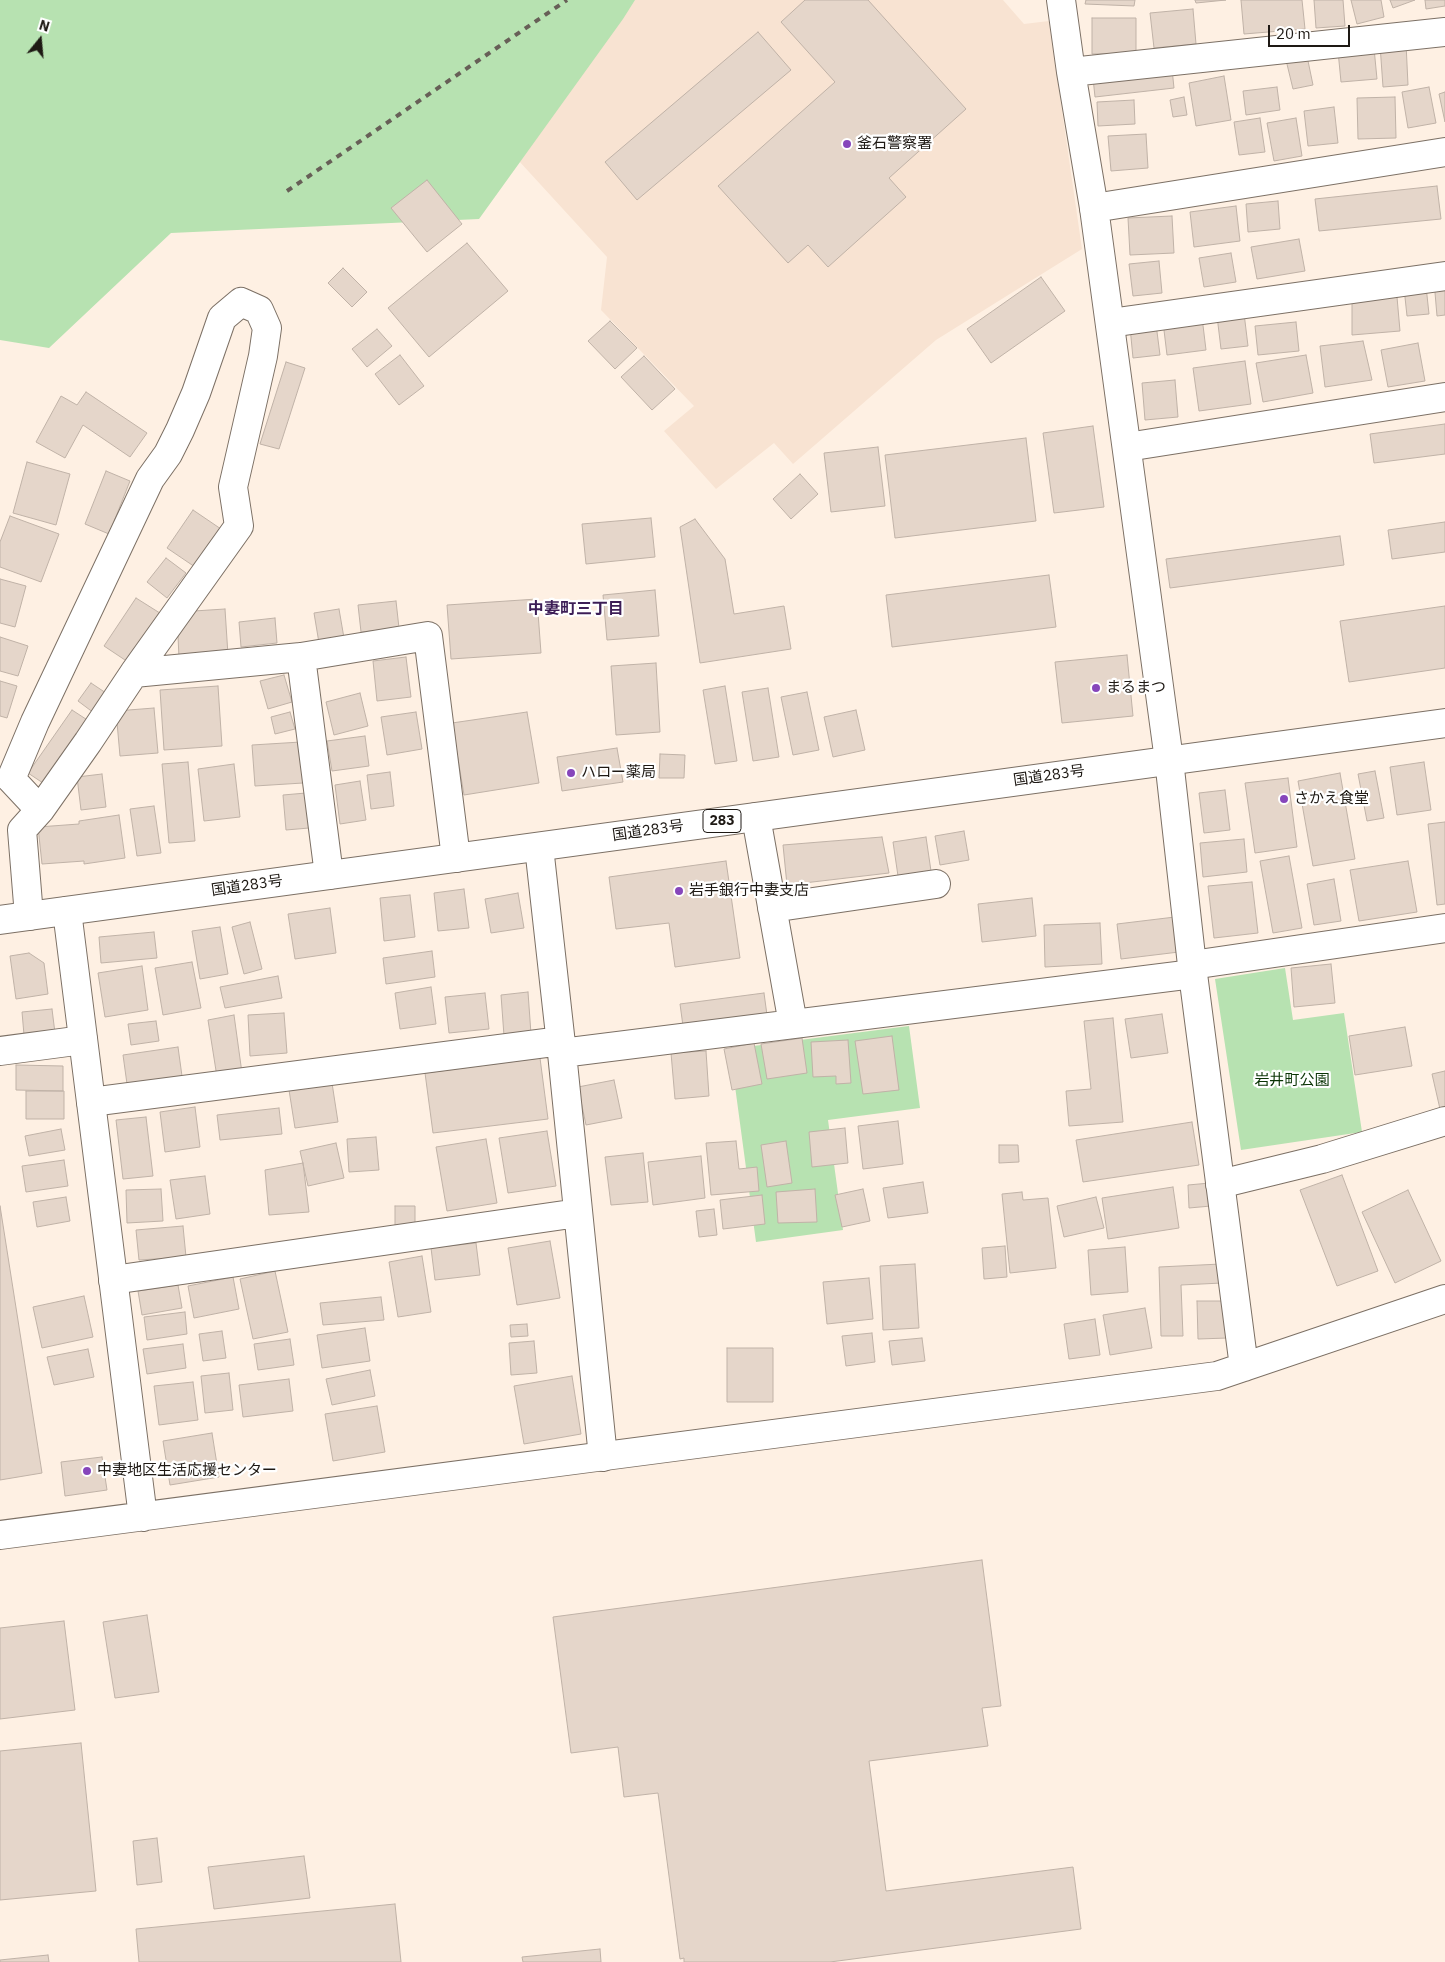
<!DOCTYPE html>
<html>
<head>
<meta charset="utf-8">
<style>
  body { margin:0 }
  #map { position:relative; width:1445px; height:1962px; overflow:hidden; background:#fef0e3; font-family:"IBM Plex Sans",sans-serif }
  canvas { display:block }
  .north { position:absolute; left:15px; top:15px; width:50px; height:50px; -webkit-text-stroke:4px #fff; paint-order:stroke; rotate:17deg; font-size:14px; font-weight:700; line-height:20px; text-align:center; color:#1e1914 }
  .north::after { content:''; display:block; margin:auto; width:18px; height:22px; background:#1e1914; clip-path:polygon(50% 0,100% 100%,50% 72%,0 100%) }
  .scale { position:absolute; left:1268px; top:25px; width:82px; height:22px; box-sizing:border-box; border:2px solid #1e1914; border-top:0; padding-left:6px; font-size:15px; line-height:18px; white-space:nowrap; color:#1e1914; -webkit-text-stroke:4px #fff; paint-order:stroke }
</style>
</head>
<body>
<div id="map">
<canvas width="1445" height="1962"></canvas>
<div class="north">N</div>
<div class="scale">20 m</div>
</div>
<script>
const context = document.querySelector('canvas').getContext('2d');
context.lineJoin = 'round';
function fill(path, color) { context.fillStyle = color; context.fill(path, 'evenodd'); }
const shape = rows => new Path2D(rows.map(r => 'M' + r).join(''));
function stroke(path, color, width, dash) { context.strokeStyle = color; context.lineWidth = width; context.lineCap = dash ? 'butt' : 'round'; context.setLineDash(dash || []); context.stroke(path); }
function drawText(font, color, halo, rows, align = 'center') {
  context.font = font + ' "IBM Plex Sans","Noto Sans JP",sans-serif'; context.lineWidth = 4.5; context.setLineDash([]); context.textBaseline = 'middle'; context.strokeStyle = halo; context.fillStyle = color; for (const [text, x, y, turn = 0] of rows) {
    context.save(); context.translate(x, y); context.rotate((+turn || 0) * Math.PI / 180); context.textAlign = isNaN(turn) ? turn : align; if (halo) context.strokeText(text, 0, 0); context.fillText(text, 0, 0); context.restore();
  }
}
const built = shape([
  [609,0,1003,0,1024,24,1049,21,1082,249,936,340,793,464,774,443,716,489,664,431,694,406,601,310,607,257,463,100]
]);
const green = shape([
  [0,0,635,0,623,19,479,219,171,233,49,348,0,340],
  [1285,968,1293,1020,1344,1013,1362,1132,1241,1150,1215,979],
  [909,1026,920,1108,828,1120,843,1230,756,1242,730,1049]
]);
const building = shape([
  [805,0,868,0,966,109,889,178,906,197,828,267,808,245,788,263,718,186,835,82,781,22,805,0],
  [1086,0,1135,0,1134,6,1085,4,1086,0],
  [1195,0,1226,0,1196,3,1195,0],
  [1241,0,1302,0,1305,29,1244,34,1241,0],
  [1314,0,1343,0,1345,26,1316,28,1314,0],
  [1351,0,1381,0,1384,17,1357,24,1351,0],
  [1390,0,1415,0,1393,8,1390,0],
  [1425,0,1445,0,1445,6,1426,9,1425,0],
  [1193,9,1196,44,1154,48,1150,13,1193,9],
  [1092,18,1136,18,1136,53,1092,54,1092,18],
  [758,32,791,70,637,200,605,162,758,32],
  [1406,43,1408,85,1383,87,1380,45,1406,43],
  [1374,48,1377,79,1341,82,1338,51,1374,48],
  [1307,56,1313,85,1293,89,1286,60,1307,56],
  [1172,69,1174,88,1095,97,1093,78,1172,69],
  [1224,76,1231,120,1196,126,1189,83,1224,76],
  [1277,87,1280,110,1246,115,1243,91,1277,87],
  [1429,87,1436,123,1408,128,1402,92,1429,87],
  [1445,92,1445,122,1439,94,1445,92],
  [1184,97,1187,115,1173,117,1170,100,1184,97],
  [1395,97,1396,138,1358,139,1357,98,1395,97],
  [1134,100,1135,124,1098,126,1097,102,1134,100],
  [1334,107,1338,143,1308,146,1304,111,1334,107],
  [1260,118,1265,152,1239,155,1234,122,1260,118],
  [1296,118,1302,156,1274,161,1267,123,1296,118],
  [1146,134,1148,168,1111,171,1108,136,1146,134],
  [427,180,462,224,427,252,391,208,427,180],
  [1437,186,1441,219,1319,231,1315,199,1437,186],
  [1278,201,1280,229,1248,232,1246,204,1278,201],
  [1236,206,1240,241,1194,247,1190,212,1236,206],
  [1172,216,1174,253,1130,255,1128,218,1172,216],
  [1299,239,1305,271,1257,279,1251,247,1299,239],
  [467,243,508,291,429,357,388,308,467,243],
  [1231,253,1236,282,1204,287,1199,258,1231,253],
  [1159,261,1162,293,1133,296,1129,264,1159,261],
  [343,268,367,292,352,307,328,283,343,268],
  [1041,277,1065,311,991,363,967,329,1041,277],
  [1445,280,1445,315,1437,316,1434,281,1445,280],
  [1426,286,1429,314,1407,316,1404,288,1426,286],
  [1397,297,1400,331,1352,335,1352,300,1397,297],
  [1244,313,1248,346,1221,349,1217,316,1244,313],
  [1202,317,1206,350,1167,355,1163,322,1202,317],
  [610,321,637,348,615,369,588,341,610,321],
  [1296,322,1299,351,1258,355,1255,326,1296,322],
  [1156,324,1160,355,1133,358,1130,327,1156,324],
  [377,329,392,346,367,367,352,349,377,329],
  [1363,341,1372,380,1325,387,1320,346,1363,341],
  [1418,343,1425,381,1388,387,1381,350,1418,343],
  [400,355,424,386,399,405,375,374,400,355],
  [1306,355,1313,393,1263,402,1256,363,1306,355],
  [644,356,675,389,652,410,621,377,644,356],
  [1245,361,1251,404,1199,411,1193,368,1245,361],
  [286,362,305,368,279,449,260,444,286,362],
  [1175,380,1178,417,1145,420,1142,383,1175,380],
  [86,392,147,433,130,457,83,425,65,458,36,442,61,396,77,405,86,392],
  [1445,424,1445,454,1374,463,1370,434,1445,424],
  [1093,426,1104,507,1054,513,1043,433,1093,426],
  [1026,438,1036,521,895,538,885,455,1026,438],
  [878,447,885,506,831,512,824,453,878,447],
  [27,462,70,474,56,525,13,513,27,462],
  [106,471,130,481,109,534,85,524,106,471],
  [800,474,818,494,791,519,773,499,800,474],
  [193,510,221,529,195,567,167,548,193,510],
  [10,516,59,534,41,582,0,567,0,542,10,516],
  [651,518,655,557,586,564,582,524,651,518],
  [695,519,725,559,734,614,784,606,791,649,700,663,680,527,695,519],
  [1445,522,1445,552,1392,559,1388,530,1445,522],
  [1340,536,1344,565,1170,588,1166,559,1340,536],
  [166,558,186,573,167,598,147,582,166,558],
  [1049,575,1056,627,892,647,886,595,1049,575],
  [0,579,26,586,15,627,0,623,0,579],
  [655,590,659,636,607,640,603,595,655,590],
  [136,598,163,615,131,664,104,646,136,598],
  [537,599,541,653,451,659,447,605,537,599],
  [396,601,399,628,361,632,358,605,396,601],
  [1445,606,1445,668,1349,682,1340,621,1445,606],
  [225,609,228,655,179,658,178,636,194,611,225,609],
  [339,609,344,638,319,643,314,613,339,609],
  [275,618,277,643,241,647,239,622,275,618],
  [0,637,28,646,18,676,0,671,0,637],
  [1127,655,1133,716,1062,723,1055,662,1127,655],
  [406,657,411,697,377,701,373,661,406,657],
  [656,663,660,732,616,735,611,666,656,663],
  [284,675,292,702,268,709,260,681,284,675],
  [0,681,17,686,7,718,0,716,0,681],
  [91,683,112,697,98,716,78,701,91,683],
  [218,686,222,746,164,750,160,690,218,686],
  [725,686,737,761,715,764,703,690,725,686],
  [768,688,779,757,753,761,742,692,768,688],
  [807,692,819,750,793,755,781,697,807,692],
  [360,693,368,726,334,735,326,702,360,693],
  [154,708,158,753,120,756,116,711,154,708],
  [72,710,92,723,49,787,28,773,72,710],
  [856,710,865,750,833,757,824,717,856,710],
  [290,712,295,729,275,734,271,717,290,712],
  [416,712,422,749,387,755,381,717,416,712],
  [527,712,539,783,464,795,452,723,527,712],
  [365,736,369,766,332,771,327,741,365,736],
  [301,742,303,783,255,786,252,745,301,742],
  [617,748,623,782,562,791,557,757,617,748],
  [660,754,685,755,684,778,659,778,660,754],
  [188,762,195,841,169,843,162,764,188,762],
  [1424,762,1431,810,1397,815,1390,767,1424,762],
  [234,764,240,817,204,821,198,769,234,764],
  [1375,771,1384,818,1367,821,1358,774,1375,771],
  [390,772,394,806,371,809,367,775,390,772],
  [1340,773,1355,859,1313,866,1298,781,1340,773],
  [102,774,106,807,81,810,77,777,102,774],
  [1288,778,1297,847,1255,853,1245,783,1288,778],
  [360,781,366,820,340,824,335,785,360,781],
  [1225,790,1230,830,1204,833,1199,793,1225,790],
  [306,793,309,828,286,830,283,795,306,793],
  [154,806,161,853,137,856,130,809,154,806],
  [119,815,125,858,84,864,84,861,42,864,38,827,79,824,79,821,119,815],
  [1445,822,1445,904,1437,905,1428,824,1445,822],
  [964,831,969,860,940,865,935,836,964,831],
  [882,837,889,873,787,885,783,845,882,837],
  [926,837,931,871,898,876,893,842,926,837],
  [1244,839,1247,872,1203,877,1200,843,1244,839],
  [1289,856,1302,928,1273,933,1260,861,1289,856],
  [726,861,740,958,675,967,669,923,616,929,609,877,726,861],
  [1408,861,1417,912,1359,921,1350,870,1408,861],
  [1334,879,1341,921,1314,925,1307,884,1334,879],
  [1252,882,1258,933,1214,938,1208,886,1252,882],
  [464,889,469,928,438,931,434,893,464,889],
  [518,893,524,928,491,933,485,899,518,893],
  [410,895,415,937,384,941,380,898,410,895],
  [1032,898,1036,936,982,942,978,904,1032,898],
  [330,908,336,953,295,959,288,914,330,908],
  [1175,917,1179,952,1121,959,1117,924,1175,917],
  [250,922,262,969,244,974,232,927,250,922],
  [1100,923,1102,964,1045,967,1044,925,1100,923],
  [220,927,228,974,200,979,192,931,220,927],
  [154,932,157,958,101,963,99,937,154,932],
  [432,951,435,977,386,984,383,958,432,951],
  [29,953,44,963,48,994,16,999,10,956,29,953],
  [192,962,201,1008,163,1015,155,968,192,962],
  [1331,964,1335,1003,1294,1007,1291,968,1331,964],
  [142,966,148,1010,105,1017,98,973,142,966],
  [278,976,282,998,225,1008,220,987,278,976],
  [431,987,436,1024,400,1029,395,993,431,987],
  [528,992,531,1034,504,1036,501,995,528,992],
  [485,993,489,1029,449,1033,445,997,485,993],
  [764,993,767,1015,683,1026,680,1004,764,993],
  [52,1009,55,1033,24,1035,22,1012,52,1009],
  [284,1013,287,1053,250,1056,248,1015,284,1013],
  [1162,1014,1168,1053,1131,1058,1125,1019,1162,1014],
  [234,1015,242,1073,217,1077,208,1020,234,1015],
  [1113,1018,1123,1122,1069,1126,1066,1091,1091,1089,1084,1021,1113,1018],
  [156,1021,159,1041,131,1045,128,1024,156,1021],
  [1405,1027,1412,1066,1355,1075,1349,1036,1405,1027],
  [892,1036,899,1090,863,1094,855,1041,892,1036],
  [802,1038,807,1073,767,1079,761,1044,802,1038],
  [848,1040,851,1083,836,1084,836,1076,813,1077,811,1042,848,1040],
  [754,1043,762,1084,732,1090,724,1049,754,1043],
  [178,1047,182,1076,127,1084,123,1055,178,1047],
  [706,1051,709,1096,675,1099,671,1053,706,1051],
  [540,1058,548,1119,433,1133,425,1073,540,1058],
  [16,1065,63,1066,63,1091,16,1090,16,1065],
  [1445,1071,1445,1108,1440,1109,1432,1074,1445,1071],
  [614,1080,622,1118,586,1125,578,1087,614,1080],
  [332,1083,338,1122,295,1128,289,1090,332,1083],
  [26,1091,64,1091,64,1119,26,1119,26,1091],
  [195,1107,200,1147,165,1152,160,1112,195,1107],
  [279,1108,282,1134,220,1140,217,1115,279,1108],
  [146,1117,153,1176,123,1179,116,1120,146,1117],
  [898,1121,903,1164,863,1169,858,1126,898,1121],
  [1192,1122,1199,1165,1083,1182,1076,1140,1192,1122],
  [845,1128,848,1163,812,1167,809,1132,845,1128],
  [61,1129,65,1150,29,1156,25,1136,61,1129],
  [547,1131,556,1186,508,1193,499,1138,547,1131],
  [376,1137,379,1170,349,1172,347,1139,376,1137],
  [486,1139,497,1203,447,1211,436,1147,486,1139],
  [736,1141,739,1169,757,1167,759,1191,711,1195,706,1143,736,1141],
  [786,1141,792,1183,767,1187,761,1145,786,1141],
  [336,1143,344,1178,308,1186,300,1151,336,1143],
  [999,1145,1018,1145,1019,1162,999,1163,999,1145],
  [643,1153,648,1202,611,1205,605,1157,643,1153],
  [701,1156,705,1198,653,1205,648,1162,701,1156],
  [64,1160,68,1186,26,1192,22,1166,64,1160],
  [303,1163,309,1212,269,1215,265,1170,303,1163],
  [1342,1175,1378,1271,1337,1286,1300,1190,1342,1175],
  [205,1176,210,1214,176,1219,170,1180,205,1176],
  [923,1182,928,1213,888,1218,883,1188,923,1182],
  [1210,1183,1211,1206,1189,1208,1188,1185,1210,1183],
  [1173,1187,1179,1228,1108,1239,1102,1198,1173,1187],
  [161,1189,163,1221,127,1223,126,1190,161,1189],
  [815,1189,817,1222,778,1223,776,1192,815,1189],
  [863,1189,870,1221,842,1227,835,1195,863,1189],
  [1408,1190,1441,1261,1395,1283,1362,1212,1408,1190],
  [1022,1192,1023,1200,1048,1198,1056,1268,1010,1273,1002,1194,1022,1192],
  [762,1195,765,1224,723,1229,720,1200,762,1195],
  [66,1197,70,1221,37,1227,33,1202,66,1197],
  [1096,1197,1104,1228,1064,1237,1057,1206,1096,1197],
  [0,1206,42,1473,0,1480,0,1206],
  [395,1206,415,1206,415,1226,395,1226,395,1206],
  [714,1209,717,1235,699,1237,696,1211,714,1209],
  [183,1226,186,1257,139,1260,136,1230,183,1226],
  [550,1241,560,1298,517,1305,508,1248,550,1241],
  [476,1243,480,1275,435,1280,431,1248,476,1243],
  [1005,1246,1007,1277,984,1279,982,1248,1005,1246],
  [1125,1247,1128,1292,1091,1295,1088,1250,1125,1247],
  [422,1256,431,1312,398,1317,389,1262,422,1256],
  [915,1264,919,1328,883,1330,880,1266,915,1264],
  [1221,1264,1222,1283,1181,1285,1183,1336,1161,1336,1159,1267,1221,1264],
  [275,1271,288,1332,253,1339,240,1279,275,1271],
  [233,1277,239,1309,194,1318,188,1286,233,1277],
  [869,1278,873,1319,827,1324,823,1282,869,1278],
  [178,1285,182,1308,142,1315,138,1291,178,1285],
  [84,1296,93,1337,42,1348,33,1307,84,1296],
  [381,1297,384,1320,323,1325,320,1303,381,1297],
  [1197,1301,1227,1301,1228,1338,1198,1339,1197,1301],
  [1145,1308,1152,1348,1110,1355,1103,1315,1145,1308],
  [185,1312,187,1334,147,1340,144,1317,185,1312],
  [1095,1319,1100,1355,1069,1359,1064,1324,1095,1319],
  [527,1324,528,1336,511,1337,510,1325,527,1324],
  [365,1328,370,1361,322,1368,317,1335,365,1328],
  [222,1331,226,1358,203,1361,199,1334,222,1331],
  [872,1333,875,1362,846,1366,842,1336,872,1333],
  [922,1338,925,1361,892,1365,889,1341,922,1338],
  [290,1339,294,1365,258,1370,254,1344,290,1339],
  [534,1341,537,1373,511,1375,509,1343,534,1341],
  [183,1344,186,1368,147,1374,143,1349,183,1344],
  [727,1348,773,1348,773,1402,727,1402,727,1348],
  [88,1349,94,1377,54,1385,47,1357,88,1349],
  [370,1370,375,1396,332,1405,326,1379,370,1370],
  [229,1373,233,1410,205,1413,201,1376,229,1373],
  [572,1376,581,1434,524,1444,514,1386,572,1376],
  [289,1379,293,1411,243,1417,239,1385,289,1379],
  [193,1382,198,1420,159,1425,154,1386,193,1382],
  [377,1406,385,1452,333,1461,325,1414,377,1406],
  [212,1433,219,1477,170,1485,163,1441,212,1433],
  [102,1457,107,1490,65,1496,61,1462,102,1457],
  [982,1560,1001,1706,982,1708,988,1746,869,1761,886,1891,1073,1867,1081,1929,830,1962,684,1962,684,1958,680,1959,658,1793,624,1797,618,1747,571,1753,553,1617,982,1560],
  [147,1615,159,1692,115,1698,103,1622,147,1615],
  [64,1621,75,1710,0,1719,0,1628,64,1621],
  [81,1743,96,1891,0,1900,0,1751,81,1743],
  [157,1838,162,1882,137,1885,133,1841,157,1838],
  [304,1856,310,1898,214,1909,208,1867,304,1856],
  [395,1904,401,1962,139,1962,136,1929,395,1904],
  [600,1949,601,1962,523,1962,522,1957,600,1949],
  [48,1955,49,1962,0,1962,0,1960,48,1955]
]);
const minor = shape([
  [1061,0,1071,72,1094,208],
  [1071,72,1445,32],
  [1110,323,1445,276],
  [1127,447,1445,397],
  [301,657,329,875],
  [134,673,301,657,428,636,456,858],
  [756,817,793,1024],
  [539,847,562,1053,603,1457],
  [772,908,936,884],
  [29,916,22,830,40,810,88,742,134,673,239,526,233,487,263,356,267,328,259,310,241,302,222,318,196,393,180,430,168,454,150,479,35,722,11,779,40,810],
  [1192,965,1445,928],
  [0,1051,83,1040],
  [562,1053,1193,974],
  [91,1102,561,1041],
  [1220,1184,1322,1159,1445,1121],
  [113,1280,578,1213]
]);
const tertiary = shape([
  [67,911,143,1517],
  [1244,1367,1193,974,1169,760,1094,208,1445,152],
  [0,1535,1217,1376,1445,1299]
]);
const trunk = shape([
  [0,920,1445,723]
]);
const rail = shape([
  [287,191,567,0]
]);
const markers = [
  [847,144,5,"#8646bb"],
  [1096,688,5,"#8646bb"],
  [571,773,5,"#8646bb"],
  [1284,799,5,"#8646bb"],
  [679,891,5,"#8646bb"],
  [87,1471,5,"#8646bb"]
];
const shields = [
  [722,821,38]
];
const shieldNames = [
  ["283",722,821]
];
const poiNames = [
  ["釜石警察署",857,144],
  ["まるまつ",1106,688],
  ["ハロー薬局",581,773],
  ["さかえ食堂",1294,799],
  ["岩手銀行中妻支店",689,891],
  ["中妻地区生活応援センター",97,1471]
];
const streetNames = [
  ["国道283号",1049,776,-8],
  ["国道283号",648,831,-8],
  ["国道283号",247,886,-8]
];
const parkNames = [
  ["岩井町公園",1292,1081]
];
const neighbourhoodNames = [
  ["中妻町三丁目",576,609]
];
fill(built, '#f8e3d2');
fill(green, '#b7e2b1');
fill(building, '#e5d6ca');
stroke(building, '#c0b2a7', 1);
stroke(minor, '#7c7065', 30);
stroke(tertiary, '#7c7065', 30);
stroke(trunk, '#7c7065', 30);
stroke(minor, '#fff', 28);
stroke(tertiary, '#fff', 28);
stroke(trunk, '#fff', 28);
stroke(rail, '#675f57', 4, [6, 6]);
for (const [x, y, r, color] of markers) { const dot = new Path2D(); dot.arc(x, y, r, 0, 2 * Math.PI); context.fillStyle = color; context.fill(dot); stroke(dot, '#fff', 2); }
for (const [x, y, w] of shields) { const box = new Path2D(); box.roundRect(x - w / 2, y - 11.5, w, 23, 4); context.fillStyle = '#fff'; context.fill(box); stroke(box, '#1e1914', 1); }
drawText('bold 14px', '#1e1914', null, shieldNames);
drawText('15px', '#1e1914', '#fff', poiNames, 'left');
drawText('15px', '#1e1914', '#fff', streetNames);
drawText('15px', '#0a3405', '#fff', parkNames);
drawText('bold 16px', '#3c1d56', '#fff', neighbourhoodNames);
</script>
</body>
</html>
